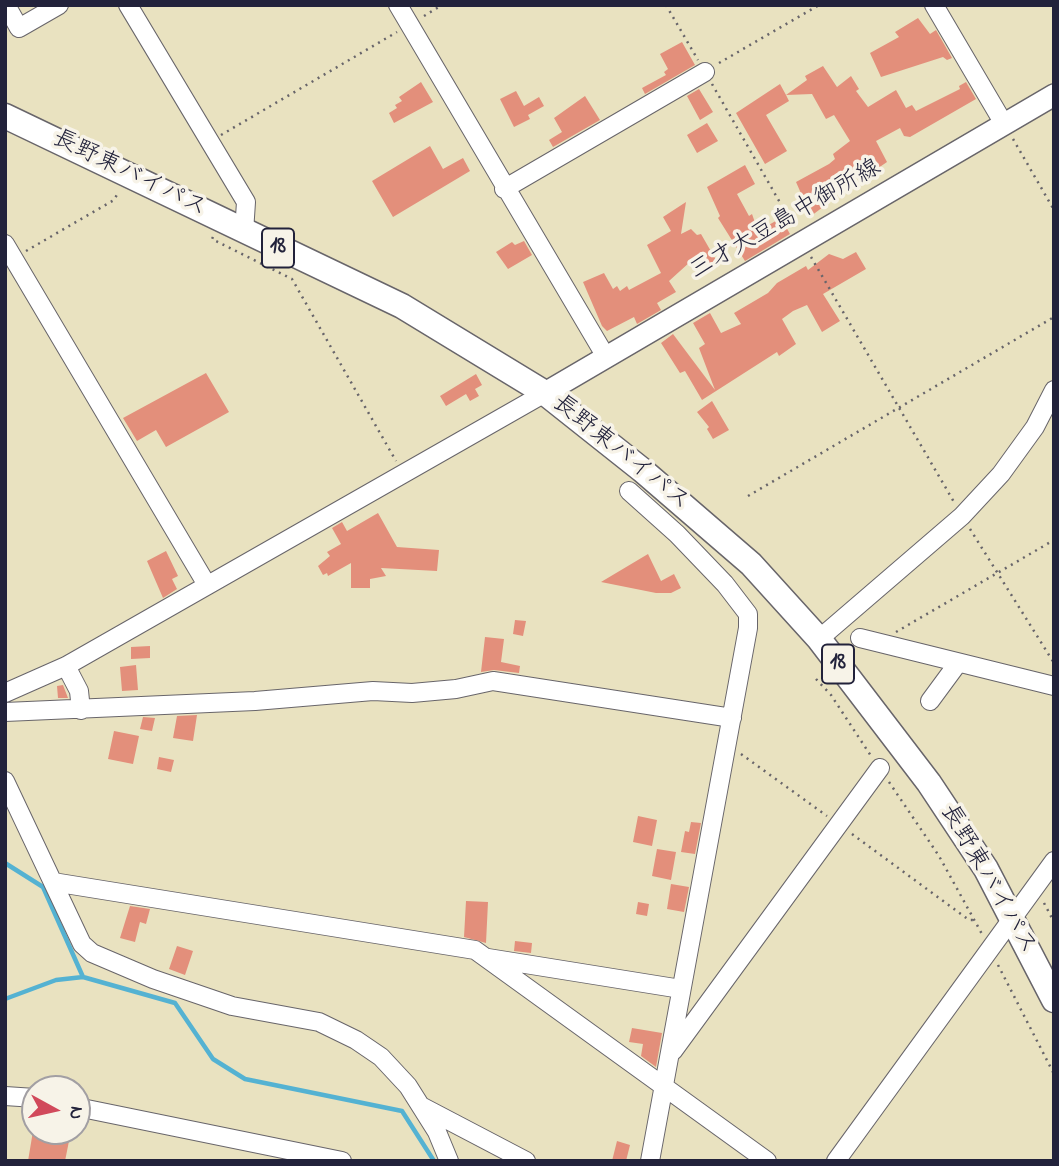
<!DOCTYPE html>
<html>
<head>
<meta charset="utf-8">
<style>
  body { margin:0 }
  #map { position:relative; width:1059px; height:1166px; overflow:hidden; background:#e9e2c0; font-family:"Indie Flower",sans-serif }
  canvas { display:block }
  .frame { position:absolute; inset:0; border:7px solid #22223b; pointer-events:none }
  .north { position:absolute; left:21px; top:1075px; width:70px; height:70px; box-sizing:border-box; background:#f7f3e8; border:2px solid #a29fa3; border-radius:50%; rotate:98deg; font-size:19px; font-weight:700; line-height:28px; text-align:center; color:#22223b }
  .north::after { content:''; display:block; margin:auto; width:24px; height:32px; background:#d1495b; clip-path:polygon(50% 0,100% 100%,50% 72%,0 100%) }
</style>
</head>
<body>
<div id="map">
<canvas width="1059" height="1166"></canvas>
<div class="frame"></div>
<div class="north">N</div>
</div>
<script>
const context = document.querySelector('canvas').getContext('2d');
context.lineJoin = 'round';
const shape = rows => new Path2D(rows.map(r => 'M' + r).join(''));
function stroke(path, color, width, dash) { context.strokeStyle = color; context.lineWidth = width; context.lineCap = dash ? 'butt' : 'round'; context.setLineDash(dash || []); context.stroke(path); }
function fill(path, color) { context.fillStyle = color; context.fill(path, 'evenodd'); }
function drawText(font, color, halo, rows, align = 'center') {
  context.font = font + ' "Indie Flower","Klee One",sans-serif'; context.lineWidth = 7; context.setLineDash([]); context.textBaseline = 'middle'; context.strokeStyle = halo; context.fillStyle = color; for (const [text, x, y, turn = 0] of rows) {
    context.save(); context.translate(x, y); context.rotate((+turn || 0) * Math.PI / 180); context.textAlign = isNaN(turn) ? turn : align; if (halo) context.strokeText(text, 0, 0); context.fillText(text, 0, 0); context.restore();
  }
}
const stream = shape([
  [5,863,43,887,83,977,175,1003,213,1059,245,1079,402,1111,434,1161],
  [5,999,56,980,83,977]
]);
const building = shape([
  [918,18,930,34,936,30,952,58,947,60,943,57,881,77,870,53,899,37,895,32],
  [682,42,695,65,645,94,642,88,666,75,664,72,668,69,660,54],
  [823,66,837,87,851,76,859,89,856,91,868,107,896,90,906,108,912,105,916,111,960,89,959,86,966,82,976,99,910,137,904,136,900,128,876,141,887,162,865,177,862,174,839,188,824,199,827,204,811,216,796,182,829,164,835,159,833,154,850,141,834,115,826,119,812,94,786,95,789,101,766,115,787,151,765,164,736,113,780,84,786,95,807,80,805,76],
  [421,82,433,102,394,123,389,113,397,108,395,105,402,101,399,97],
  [699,89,713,112,700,120,687,96],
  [516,91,524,106,539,97,544,106,528,115,530,119,514,127,500,99],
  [585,96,600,120,553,147,549,140,562,132,554,118],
  [707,123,718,141,697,153,687,135],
  [430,146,443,169,463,158,470,171,393,217,372,181],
  [745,165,755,184,737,194,749,216,752,214,758,231,781,218,790,234,745,261,718,218,720,216,707,187],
  [686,202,681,234,691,229,697,235,701,234,716,260,710,264,712,268,699,277,690,262,669,281,676,292,657,303,661,310,637,324,634,317,607,331,602,326,583,282,604,273,613,289,617,286,620,291,627,286,629,290,661,273,647,245,671,231,663,217],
  [524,241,532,255,508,269,496,252,512,242,515,245],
  [856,252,866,269,823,294,840,321,822,332,807,305,793,311,782,319,796,344,779,356,777,352,702,400,685,371,680,373,661,343,673,334,715,390,699,348,705,344,693,323,710,313,721,333,741,324,734,313,768,293,777,283,806,266,808,270,829,254,843,259],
  [206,373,229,412,166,447,156,430,137,441,123,418],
  [476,374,482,385,475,389,479,396,470,401,466,394,446,406,440,396],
  [712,401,729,430,713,439,707,429,709,427,697,412],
  [378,513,397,547,439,550,437,571,381,568,386,576,370,579,370,588,351,588,351,563,328,576,327,573,323,575,318,566,330,556,327,552,341,544,332,528,342,522,347,531],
  [166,551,178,576,172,579,177,589,163,598,147,561],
  [648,554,661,581,674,574,681,588,671,593,656,593,601,582],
  [515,620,526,621,523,636,513,634],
  [485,637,504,639,501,662,520,666,519,673,494,670,481,672],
  [150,646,150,658,131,659,131,647],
  [136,665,138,690,122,691,120,667],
  [63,685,68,698,58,698,57,686],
  [197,715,193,741,173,738,177,716],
  [143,717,155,718,152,731,140,729],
  [114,731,139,736,133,764,108,759],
  [159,757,174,760,171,772,157,769],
  [638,816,657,820,652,846,633,842],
  [691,822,701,823,695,854,681,852,685,831,689,832],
  [657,849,676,852,671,880,652,876],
  [671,884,689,887,684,912,667,909],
  [466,901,488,902,486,943,464,937],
  [638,902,649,904,647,916,636,914],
  [130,906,150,909,146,924,140,922,135,942,120,938],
  [515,941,532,943,531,953,514,951],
  [177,946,193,951,185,975,169,969],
  [632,1028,662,1033,656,1067,641,1056,643,1044,629,1042],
  [33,1131,71,1131,65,1161,28,1161],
  [617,1141,630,1145,626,1161,612,1161]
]);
const path = shape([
  [666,5,698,60],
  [424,16,442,5],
  [719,63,819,5],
  [712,84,794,227],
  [221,135,397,32],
  [1013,139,1054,210],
  [213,237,212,239,292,279,396,461],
  [26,251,114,200,119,191],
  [811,257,954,502],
  [748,496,1054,317],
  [970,529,1054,663],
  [896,632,1054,540],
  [816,679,831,695,871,756],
  [741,754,827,816],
  [889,782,939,856,982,934],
  [852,834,969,920,974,920],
  [1044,903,1054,922],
  [998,965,1054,1074]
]);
const minor = shape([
  [6,5,19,28,59,5],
  [128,5,246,202,244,232],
  [398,5,606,357],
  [934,5,1004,124],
  [504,189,705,72],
  [5,244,207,585],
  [629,491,677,534,725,584,748,614,748,628,650,1161],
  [860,638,1054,686],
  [819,639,962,516,1001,474,1035,427,1054,390],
  [66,666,79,691,81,710],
  [5,693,66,666,545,393],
  [930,701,958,663],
  [5,712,255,701,373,691,412,693,456,689,493,681,732,718],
  [5,781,82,944,92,953,153,979,232,1006,319,1022,356,1040,381,1057,408,1086,437,1132,449,1161],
  [53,882,475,950,767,1161],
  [488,958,681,989],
  [673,1051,880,768],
  [5,1096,35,1098],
  [421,1106,526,1161],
  [77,1107,342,1161],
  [836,1161,1054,861]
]);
const major = shape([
  [545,393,1054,95]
]);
const highway = shape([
  [5,116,402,306,545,393,642,470,751,564,819,639,929,783,986,869,1054,1000]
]);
const shields = [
  [278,248,32],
  [838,664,32]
];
const shieldNames = [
  ["18",278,248],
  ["18",838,664]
];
const streetNames = [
  ["長野東バイパス",129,175,26],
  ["三才大豆島中御所線",786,221,-30],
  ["長野東バイパス",620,454,39],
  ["長野東バイパス",987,880,60]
];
stroke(stream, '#54b2d2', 4.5);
fill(building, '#e38f7b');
stroke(minor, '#68656a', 20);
stroke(major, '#68656a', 24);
stroke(highway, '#68656a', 27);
stroke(path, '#68656a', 2.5, [2, 5]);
stroke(minor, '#fff', 18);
stroke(major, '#fff', 21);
stroke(highway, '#fff', 24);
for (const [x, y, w] of shields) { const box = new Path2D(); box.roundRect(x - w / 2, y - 19.5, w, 39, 5); context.fillStyle = '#f7f3e8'; context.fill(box); stroke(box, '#22223b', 2); }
drawText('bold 23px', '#22223b', null, shieldNames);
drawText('24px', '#22223b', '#f7f3e8', streetNames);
</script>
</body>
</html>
